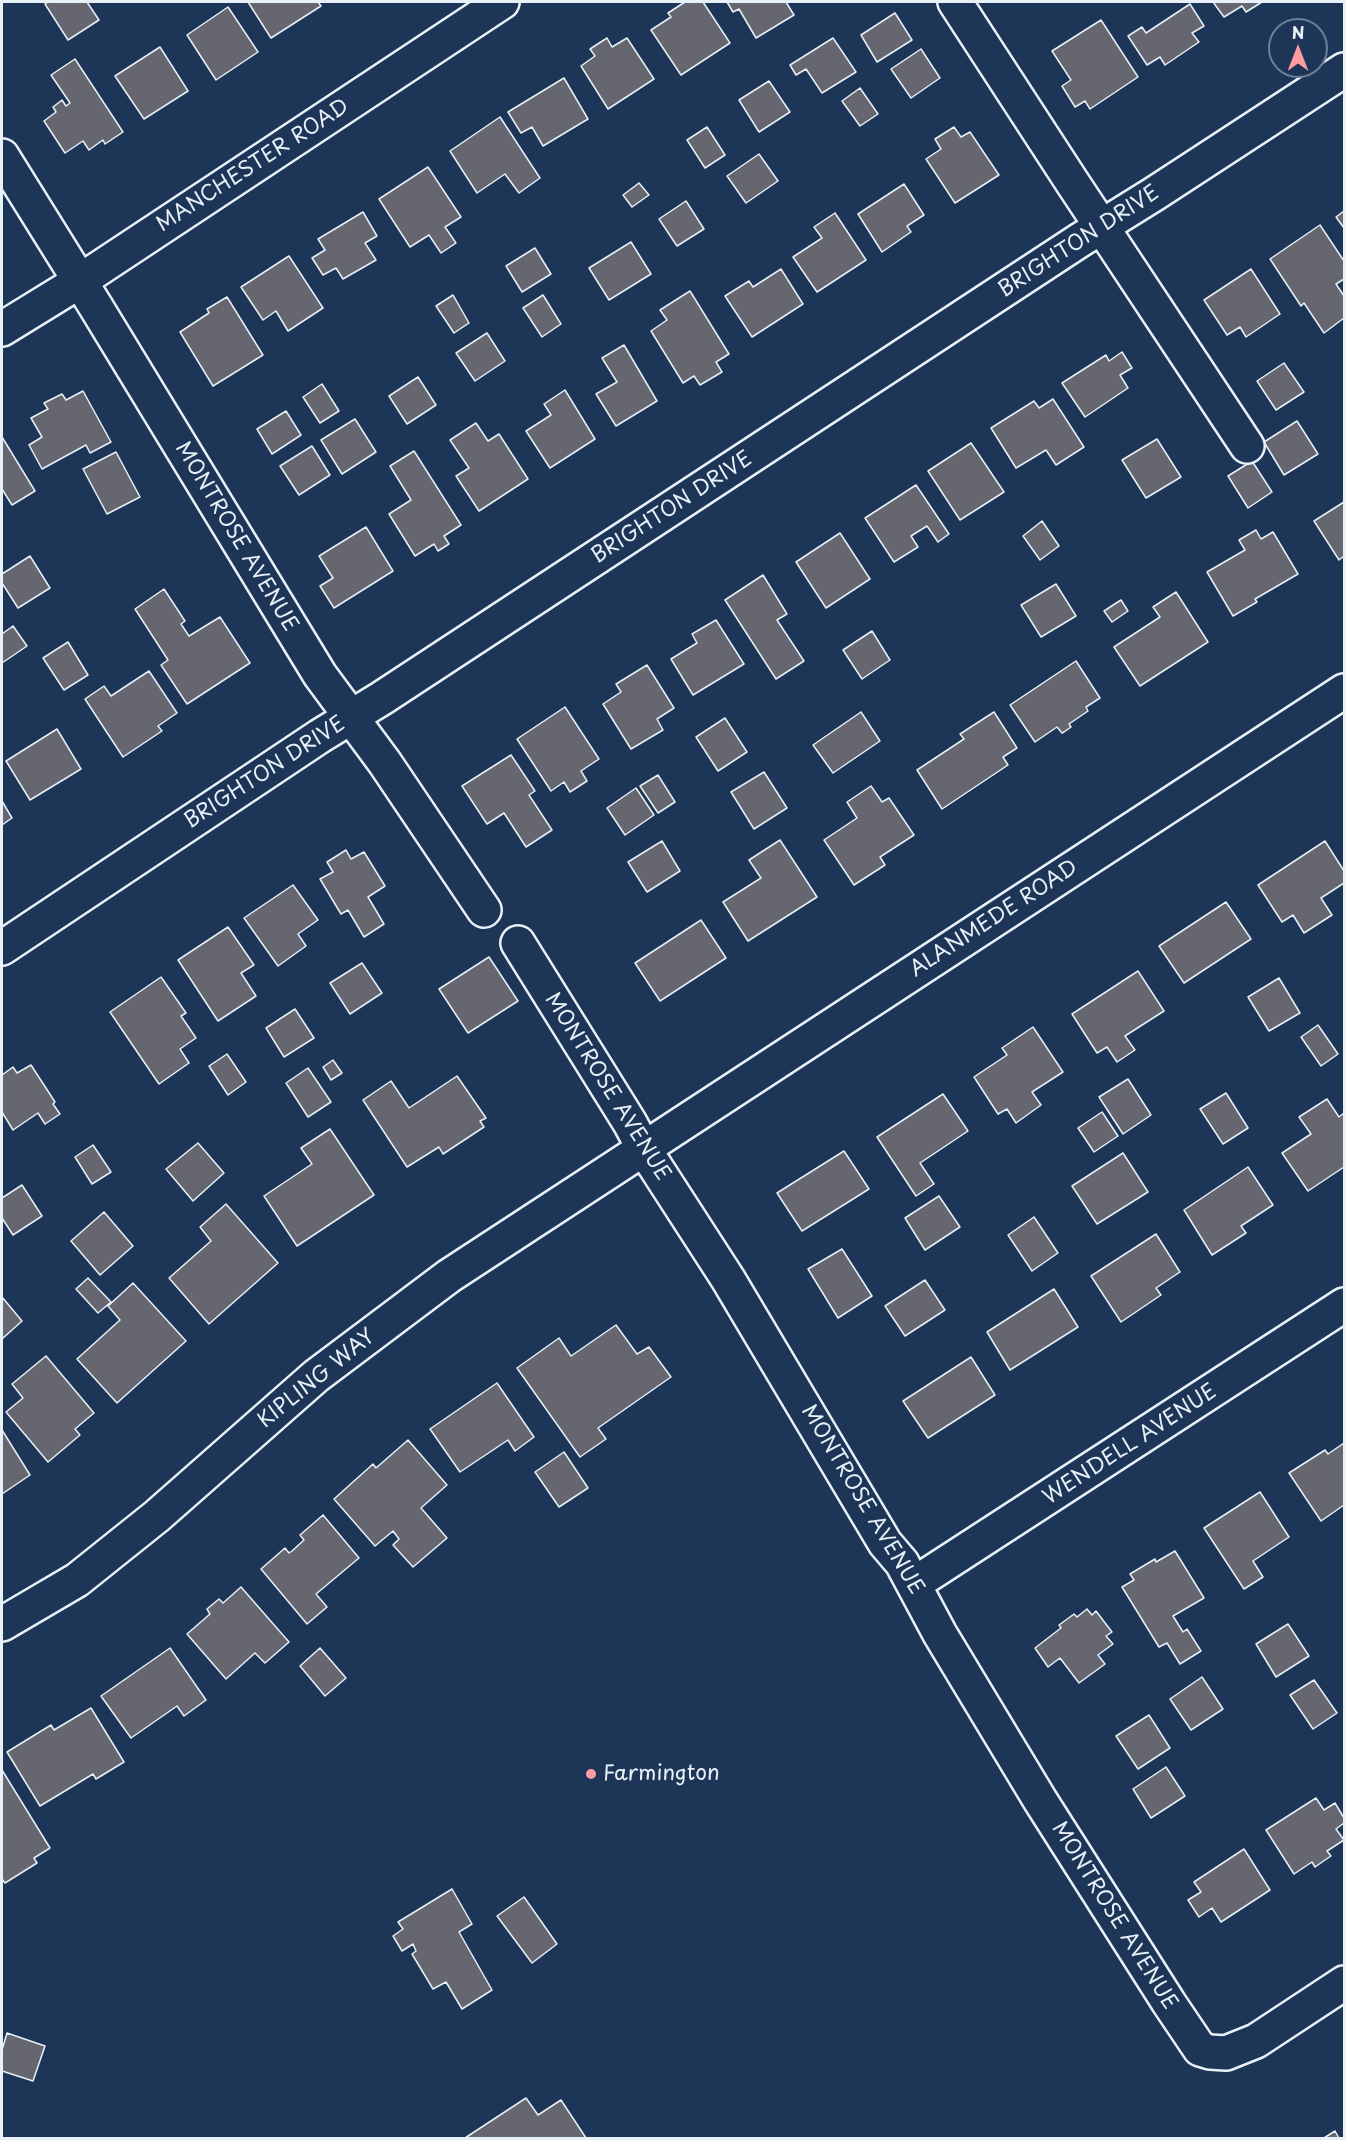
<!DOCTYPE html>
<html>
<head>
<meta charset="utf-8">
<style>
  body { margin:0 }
  #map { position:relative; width:1346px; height:2140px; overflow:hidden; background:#1d3557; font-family:"Playpen Sans",sans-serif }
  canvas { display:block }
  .frame { position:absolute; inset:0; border:3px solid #e8f1f8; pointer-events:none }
  .north { position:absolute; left:1268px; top:18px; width:60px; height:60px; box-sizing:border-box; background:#1d3557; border:2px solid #6e8097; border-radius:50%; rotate:0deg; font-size:16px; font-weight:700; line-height:24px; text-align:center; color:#e8f1f8 }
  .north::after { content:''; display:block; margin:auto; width:21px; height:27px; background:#ff9aa2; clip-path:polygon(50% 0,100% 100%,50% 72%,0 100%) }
</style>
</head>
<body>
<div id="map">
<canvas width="1346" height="2140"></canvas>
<div class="frame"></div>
<div class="north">N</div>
</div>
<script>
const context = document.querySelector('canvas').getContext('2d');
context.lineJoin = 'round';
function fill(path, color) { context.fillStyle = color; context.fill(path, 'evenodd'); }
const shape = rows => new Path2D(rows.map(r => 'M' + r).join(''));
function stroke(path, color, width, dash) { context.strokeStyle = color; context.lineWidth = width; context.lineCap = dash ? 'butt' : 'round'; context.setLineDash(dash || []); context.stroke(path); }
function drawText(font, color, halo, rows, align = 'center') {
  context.font = font + ' "Playpen Sans",sans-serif'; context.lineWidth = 5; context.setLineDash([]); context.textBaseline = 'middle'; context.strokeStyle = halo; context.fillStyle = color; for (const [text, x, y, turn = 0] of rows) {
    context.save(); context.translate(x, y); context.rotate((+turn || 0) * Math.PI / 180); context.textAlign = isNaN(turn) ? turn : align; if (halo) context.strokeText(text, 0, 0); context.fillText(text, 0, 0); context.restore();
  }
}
const building = shape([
  [48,2,87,2,99,20,68,40,45,4,48,2],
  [248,2,318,2,321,6,271,38,248,2],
  [685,2,703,2,730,43,681,75,651,30,671,17,668,13,685,2],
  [727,2,786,2,794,15,756,38,739,9,733,12,727,2],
  [1213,2,1262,2,1246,12,1242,6,1224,17,1213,2],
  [1190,4,1204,26,1192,33,1199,42,1165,65,1160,57,1147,65,1128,36,1142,27,1146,33,1190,4],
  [228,7,258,52,216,80,187,35,228,7],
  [895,13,912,40,877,62,861,35,895,13],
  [1101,20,1138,77,1090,109,1085,101,1075,107,1062,86,1071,80,1052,51,1101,20],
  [607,38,612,47,627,38,654,79,608,109,581,66,595,56,590,49,607,38],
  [833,38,856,72,822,93,806,69,796,75,790,65,833,38],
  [160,47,188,91,144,119,115,76,160,47],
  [921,49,940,78,911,98,891,69,921,49],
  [75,59,123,132,105,144,103,140,89,150,83,141,65,153,44,121,56,112,53,107,62,100,66,106,70,103,51,75,75,59],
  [564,78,588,119,543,146,532,127,521,133,508,112,564,78],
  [769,81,790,112,759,132,739,100,769,81],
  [860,88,878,114,860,126,842,101,860,88],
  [500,117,540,178,519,193,505,174,477,193,450,151,500,117],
  [707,127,725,155,705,168,687,140,707,127],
  [954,127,961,137,970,132,999,175,955,203,926,159,941,149,935,139,954,127],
  [759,154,778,181,746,203,727,176,759,154],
  [428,167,461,217,445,227,456,243,441,253,429,235,410,247,379,199,428,167],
  [639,183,649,195,632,207,623,195,639,183],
  [904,184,924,215,907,226,911,232,882,252,858,214,904,184],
  [686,201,704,229,677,246,659,219,686,201],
  [1344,211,1344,228,1336,217,1344,211],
  [363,212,377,236,365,243,376,260,343,279,336,268,323,275,312,258,325,250,318,239,363,212],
  [835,213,866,260,817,292,793,257,822,238,814,227,835,213],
  [1320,225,1344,261,1344,279,1336,284,1344,296,1344,318,1324,333,1304,303,1301,306,1270,259,1320,225],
  [631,242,651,274,609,300,589,268,631,242],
  [535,248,551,274,522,292,506,266,535,248],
  [289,256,323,308,288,331,276,311,263,320,241,287,289,256],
  [781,269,803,304,752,337,725,296,749,281,753,287,781,269],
  [1251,269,1280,314,1246,337,1240,327,1227,335,1204,300,1251,269],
  [690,291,729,354,716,362,722,372,700,385,694,376,683,383,651,331,667,320,660,310,690,291],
  [453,295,469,323,454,333,436,306,453,295],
  [543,295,561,324,542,337,523,308,543,295],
  [227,297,263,355,213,386,180,332,209,313,207,309,227,297],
  [487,333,505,361,475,381,456,353,487,333],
  [624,345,657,401,616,426,596,394,617,382,602,358,624,345],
  [1122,352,1132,368,1120,375,1128,388,1085,417,1062,383,1106,355,1109,361,1122,352],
  [1284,363,1304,392,1276,410,1257,381,1284,363],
  [418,377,436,405,407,424,389,396,418,377],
  [322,384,339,411,320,423,303,397,322,384],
  [565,390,595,439,550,468,526,431,551,415,544,404,565,390],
  [83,391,111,442,90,453,86,445,42,469,29,445,42,437,31,418,48,409,44,403,62,394,66,400,83,391],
  [1053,399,1084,447,1056,465,1046,450,1016,468,991,428,1034,401,1039,408,1053,399],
  [286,411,301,435,272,454,257,429,286,411],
  [355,419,376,452,342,474,321,440,355,419],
  [1297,421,1318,454,1284,475,1264,442,1297,421],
  [476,423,488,441,499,434,528,479,479,511,456,476,469,468,450,440,476,423],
  [2,437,35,491,12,505,2,489,2,437],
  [1157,439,1181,477,1146,498,1122,460,1157,439],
  [971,443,1004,492,960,520,928,471,971,443],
  [312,446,330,475,299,495,280,466,312,446],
  [414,451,461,525,444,536,449,544,438,551,434,544,415,556,389,514,411,500,390,466,414,451],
  [116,452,140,497,107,514,83,469,116,452],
  [1252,461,1272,492,1248,508,1228,476,1252,461],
  [916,485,949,534,938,542,927,526,911,536,918,547,894,562,865,518,916,485],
  [1344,502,1344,556,1339,560,1314,521,1344,502],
  [1042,521,1059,546,1040,560,1023,536,1042,521],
  [366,527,393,571,334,608,320,586,333,578,319,556,366,527],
  [1256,530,1261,539,1273,532,1298,574,1255,599,1257,602,1233,616,1207,572,1245,550,1239,540,1256,530],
  [840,533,870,579,826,608,796,562,840,533],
  [30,556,50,588,18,608,2,583,2,574,30,556],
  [763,575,787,614,777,620,804,661,776,679,725,600,763,575],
  [1056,584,1076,616,1041,637,1021,605,1056,584],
  [164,589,185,621,181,624,189,636,220,617,250,663,187,704,161,665,168,660,135,609,164,589],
  [1176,592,1208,642,1140,686,1114,647,1160,617,1153,607,1176,592],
  [1121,600,1128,611,1112,622,1104,611,1121,600],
  [716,620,744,664,693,695,671,659,697,643,692,634,716,620],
  [13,626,27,646,2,663,2,634,13,626],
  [872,631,890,660,862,679,843,650,872,631],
  [68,642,88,675,64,690,43,658,68,642],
  [1076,661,1100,698,1086,707,1088,711,1069,724,1071,727,1064,732,1062,733,1057,727,1035,742,1010,705,1076,661],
  [647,665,674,708,657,719,663,730,631,749,603,704,621,692,616,684,647,665],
  [149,671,177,713,158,726,162,731,123,757,85,699,104,686,111,696,149,671],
  [565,707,599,759,581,771,587,781,570,792,564,782,551,791,517,739,565,707],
  [861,712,880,741,833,773,813,745,861,712],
  [994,712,1017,748,1003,757,1008,765,942,809,917,770,964,739,960,734,994,712],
  [725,718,747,752,718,771,696,737,725,718],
  [57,729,81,769,30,800,6,761,57,729],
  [511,755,535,791,529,795,552,830,526,847,504,813,487,824,462,786,511,755],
  [764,772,787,808,754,829,731,792,764,772],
  [658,775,675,802,658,813,640,786,658,775],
  [871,786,882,802,889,798,914,835,880,857,885,865,854,885,824,840,857,818,847,802,871,786],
  [636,788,654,815,625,835,607,808,636,788],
  [2,801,12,818,2,825,2,801],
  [780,840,817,897,748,941,723,902,761,878,749,860,780,840],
  [662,841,680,871,647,892,628,862,662,841],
  [1325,841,1344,871,1344,883,1321,898,1332,915,1304,933,1293,915,1282,922,1258,885,1325,841],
  [346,850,351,859,364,852,385,886,368,897,384,924,364,937,348,910,341,914,320,879,333,872,327,862,346,850],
  [293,885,318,920,298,934,306,946,278,966,244,918,293,885],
  [1226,902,1251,939,1184,983,1159,946,1226,902],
  [701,920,726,958,660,1001,635,963,701,920],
  [228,927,254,965,241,973,256,996,218,1021,178,960,228,927],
  [489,957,518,1001,468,1033,439,989,489,957],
  [362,963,382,993,350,1014,330,983,362,963],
  [1138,971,1164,1011,1125,1036,1135,1050,1117,1062,1107,1047,1097,1053,1072,1014,1138,971],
  [161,977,186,1013,181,1016,196,1038,180,1049,189,1063,159,1084,110,1012,161,977],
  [1279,978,1300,1013,1269,1031,1248,997,1279,978],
  [295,1009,314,1038,284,1057,266,1028,295,1009],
  [1318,1025,1338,1054,1321,1066,1301,1037,1318,1025],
  [1033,1027,1063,1072,1032,1092,1041,1105,1016,1123,1007,1109,998,1114,974,1077,1007,1055,1002,1048,1033,1027],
  [227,1054,246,1082,228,1095,209,1066,227,1054],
  [333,1060,342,1073,331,1080,323,1067,333,1060],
  [31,1065,55,1102,53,1104,60,1114,45,1124,38,1113,13,1130,2,1112,2,1075,13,1067,17,1073,31,1065],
  [308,1068,331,1102,308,1117,286,1083,308,1068],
  [457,1076,486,1118,480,1121,484,1127,443,1154,439,1147,407,1167,363,1100,391,1081,409,1108,457,1076],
  [1128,1079,1151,1115,1123,1134,1099,1097,1128,1079],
  [1226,1093,1248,1128,1223,1144,1200,1109,1226,1093],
  [943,1094,968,1131,920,1163,934,1184,916,1196,877,1137,943,1094],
  [1327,1099,1339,1117,1344,1113,1344,1167,1308,1191,1282,1153,1311,1134,1299,1117,1327,1099],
  [1102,1112,1118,1136,1094,1152,1078,1128,1102,1112],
  [330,1129,374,1195,297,1246,264,1196,312,1164,301,1148,330,1129],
  [198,1143,224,1173,193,1201,166,1169,198,1143],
  [93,1145,111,1172,92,1184,75,1157,93,1145],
  [844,1151,869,1189,802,1231,777,1193,844,1151],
  [1123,1153,1148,1192,1097,1224,1072,1186,1123,1153],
  [1248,1167,1273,1205,1241,1226,1246,1233,1212,1255,1184,1210,1248,1167],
  [22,1185,42,1216,13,1235,2,1218,2,1198,22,1185],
  [939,1196,960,1227,925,1250,905,1218,939,1196],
  [226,1204,278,1263,209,1324,169,1278,211,1241,200,1227,226,1204],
  [104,1212,133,1246,100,1275,71,1241,104,1212],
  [1034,1217,1058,1253,1032,1271,1008,1235,1034,1217],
  [1156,1234,1180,1272,1156,1288,1161,1295,1121,1322,1091,1276,1156,1234],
  [842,1249,872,1296,838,1318,808,1269,842,1249],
  [88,1278,111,1302,98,1313,76,1289,88,1278],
  [925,1280,945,1310,905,1336,885,1306,925,1280],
  [133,1283,186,1341,117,1403,77,1359,120,1320,108,1306,133,1283],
  [1054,1289,1078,1327,1010,1370,987,1332,1054,1289],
  [2,1297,22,1321,2,1339,2,1297],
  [616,1325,637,1354,649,1347,671,1377,598,1428,606,1439,580,1457,517,1368,559,1338,571,1356,616,1325],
  [46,1356,94,1413,75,1429,80,1435,48,1462,6,1412,23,1398,12,1384,46,1356],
  [971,1357,995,1395,928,1438,903,1401,971,1357],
  [497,1383,534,1437,515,1451,508,1440,460,1472,430,1429,497,1383],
  [2,1430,30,1475,2,1494,2,1430],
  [408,1440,447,1485,421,1508,447,1538,413,1567,393,1545,399,1539,393,1531,375,1546,334,1499,373,1464,376,1468,408,1440],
  [1344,1443,1344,1505,1321,1521,1289,1473,1325,1450,1328,1454,1344,1443],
  [564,1452,588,1488,559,1507,535,1472,564,1452],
  [1260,1492,1289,1537,1253,1561,1263,1577,1244,1589,1204,1528,1260,1492],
  [323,1515,359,1558,316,1594,327,1607,307,1624,261,1569,285,1548,289,1553,292,1551,304,1540,300,1535,323,1515],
  [1175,1551,1204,1598,1173,1616,1183,1632,1187,1629,1201,1651,1180,1664,1167,1643,1159,1647,1122,1587,1134,1580,1130,1574,1155,1559,1156,1562,1175,1551],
  [241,1587,289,1642,265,1663,255,1653,226,1679,187,1634,210,1614,207,1609,219,1599,223,1603,241,1587],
  [1087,1609,1092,1615,1096,1611,1112,1632,1106,1636,1113,1644,1098,1655,1105,1664,1079,1683,1060,1658,1048,1667,1035,1648,1061,1628,1059,1625,1074,1614,1077,1617,1087,1609],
  [1288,1624,1309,1656,1276,1677,1256,1644,1288,1624],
  [170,1648,206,1700,184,1716,177,1706,131,1738,101,1696,170,1648],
  [320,1648,346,1678,325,1696,300,1666,320,1648],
  [1202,1677,1223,1709,1191,1730,1170,1699,1202,1677],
  [1314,1680,1337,1713,1313,1729,1290,1695,1314,1680],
  [91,1708,124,1762,96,1779,93,1774,40,1806,7,1752,51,1725,54,1730,91,1708],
  [1149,1715,1170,1748,1138,1769,1116,1736,1149,1715],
  [1166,1767,1185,1796,1151,1818,1133,1789,1166,1767],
  [2,1770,50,1848,34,1858,37,1863,5,1883,2,1879,2,1770],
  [1316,1798,1324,1810,1335,1803,1344,1818,1344,1823,1336,1829,1344,1840,1327,1851,1331,1856,1325,1860,1315,1867,1312,1862,1294,1874,1266,1830,1316,1798],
  [1244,1849,1270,1890,1221,1922,1212,1908,1199,1917,1188,1900,1201,1892,1194,1882,1244,1849],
  [452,1889,472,1924,459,1932,492,1990,462,2009,446,1982,433,1989,412,1954,416,1951,413,1944,402,1951,393,1936,403,1929,398,1922,452,1889],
  [524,1897,557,1944,532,1963,497,1916,524,1897],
  [7,2033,45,2046,33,2081,2,2071,2,2050,7,2033],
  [526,2098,538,2115,561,2100,586,2138,465,2138,526,2098],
  [1335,2131,1339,2138,1324,2138,1335,2131]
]);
const minor = shape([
  [955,2,1072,182,1247,446],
  [2,156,96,307,320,675,385,763,484,910],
  [2,329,80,281,502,2],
  [518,943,630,1123,644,1149,728,1279,885,1543,902,1563,940,1634,1040,1800,1169,2003,1200,2049,1210,2052,1226,2053,1256,2041,1344,1983],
  [2,948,320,736,382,698,1080,240,1154,194,1344,70],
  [914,1584,1344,1305],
  [2,1624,77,1580,157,1516,316,1376,449,1276,1344,691]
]);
const markers = [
  [591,1774,6,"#ff9aa2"]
];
const streetNames = [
  ["MANCHESTER ROAD",253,166,-33],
  ["BRIGHTON DRIVE",1079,242,-33],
  ["BRIGHTON DRIVE",672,508,-33],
  ["MONTROSE AVENUE",236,537,59],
  ["BRIGHTON DRIVE",265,773,-33],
  ["ALANMEDE ROAD",994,919,-33],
  ["MONTROSE AVENUE",607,1087,58],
  ["KIPLING WAY",317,1379,-39],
  ["WENDELL AVENUE",1130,1445,-33],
  ["MONTROSE AVENUE",862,1500,59],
  ["MONTROSE AVENUE",1114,1916,58]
];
const poiNames = [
  ["Farmington",603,1774]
];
fill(building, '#65666f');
stroke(building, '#e8f1f8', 1.5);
stroke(minor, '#e8f1f8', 38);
stroke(minor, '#1d3557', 33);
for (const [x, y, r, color] of markers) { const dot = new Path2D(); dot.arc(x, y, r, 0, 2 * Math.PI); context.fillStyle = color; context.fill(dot); stroke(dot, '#1d3557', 2); }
drawText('21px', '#e8f1f8', '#1d3557', streetNames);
drawText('21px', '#e8f1f8', '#1d3557', poiNames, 'left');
</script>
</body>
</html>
